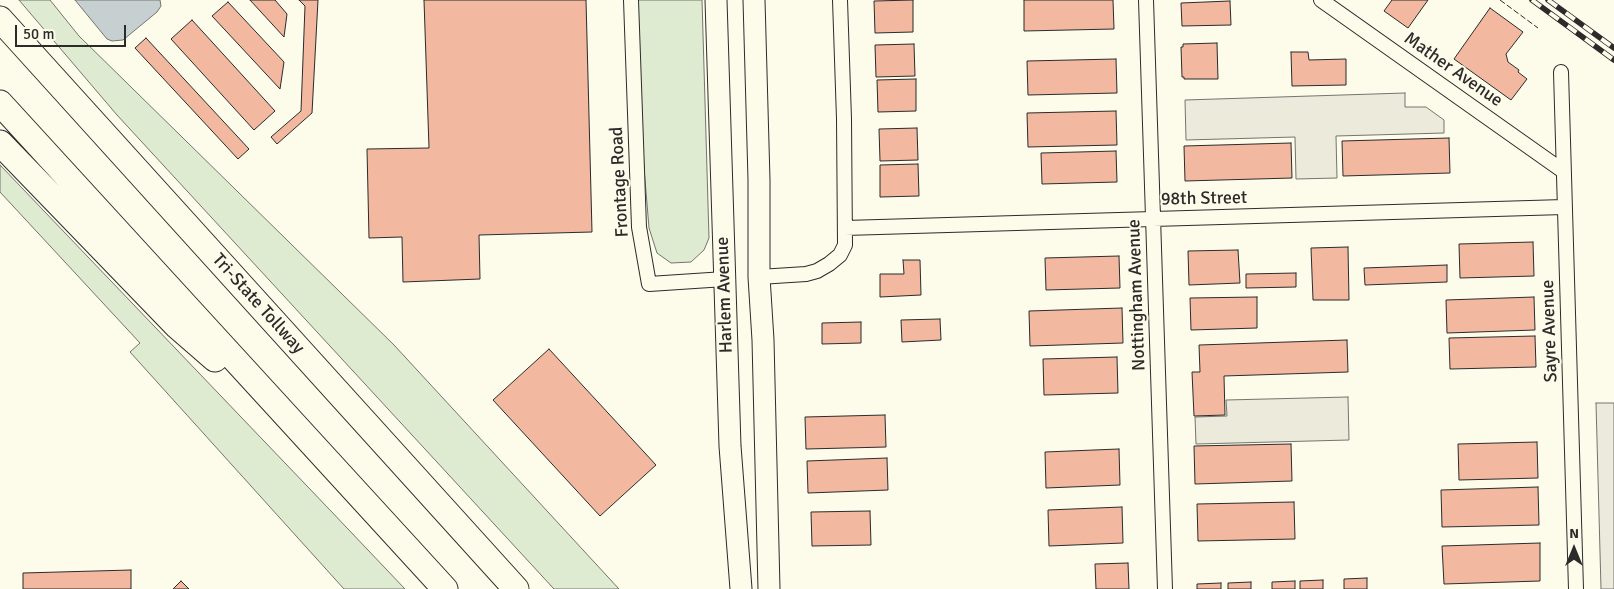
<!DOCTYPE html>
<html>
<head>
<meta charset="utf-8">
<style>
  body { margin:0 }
  #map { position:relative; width:1614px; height:589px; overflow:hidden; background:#fdfbea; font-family:Signika,sans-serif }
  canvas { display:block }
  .north { position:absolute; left:1549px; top:524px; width:50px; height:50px; -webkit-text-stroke:4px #fdfbea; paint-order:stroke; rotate:0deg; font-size:14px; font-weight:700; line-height:20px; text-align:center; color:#2b2b2b }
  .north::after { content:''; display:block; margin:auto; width:18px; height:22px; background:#2b2b2b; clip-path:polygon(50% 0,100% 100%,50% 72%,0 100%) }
  .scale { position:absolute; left:15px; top:25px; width:111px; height:22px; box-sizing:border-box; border:2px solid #2b2b2b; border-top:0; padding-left:6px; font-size:15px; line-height:18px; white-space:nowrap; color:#2b2b2b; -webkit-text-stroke:4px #fdfbea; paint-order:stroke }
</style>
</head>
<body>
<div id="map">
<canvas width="1614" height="589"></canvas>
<div class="north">N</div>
<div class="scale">50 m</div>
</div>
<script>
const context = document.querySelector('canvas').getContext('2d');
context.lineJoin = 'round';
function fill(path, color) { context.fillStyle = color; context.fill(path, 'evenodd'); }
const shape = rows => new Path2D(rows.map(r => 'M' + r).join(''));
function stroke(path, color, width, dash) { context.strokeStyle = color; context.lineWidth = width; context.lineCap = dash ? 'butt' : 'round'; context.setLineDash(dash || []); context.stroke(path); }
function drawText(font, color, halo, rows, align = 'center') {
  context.font = font + ' Signika,sans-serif'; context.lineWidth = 4; context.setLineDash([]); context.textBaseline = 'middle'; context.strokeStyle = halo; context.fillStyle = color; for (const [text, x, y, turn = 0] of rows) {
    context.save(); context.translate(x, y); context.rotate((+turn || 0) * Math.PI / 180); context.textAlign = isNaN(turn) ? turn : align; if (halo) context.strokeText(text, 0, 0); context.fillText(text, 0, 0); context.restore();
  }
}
const green = shape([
  [19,0,50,0,79,36,394,345,619,589,554,589,117,115,19,0],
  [637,0,702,0,709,238,704,250,691,262,671,263,657,253,649,228,641,131,637,0],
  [0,165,329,509,405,589,344,589,130,352,140,343,0,192,0,165]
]);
const parking = shape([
  [1405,93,1405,107,1426,107,1444,120,1444,133,1336,136,1337,178,1296,179,1295,137,1186,140,1185,100,1405,93],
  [1348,397,1349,440,1196,444,1195,417,1227,416,1226,400,1348,397],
  [1596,403,1614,403,1614,589,1601,589,1596,403]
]);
const water = shape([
  [75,0,160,0,161,6,157,12,123,40,112,41,107,39,75,0]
]);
const building = shape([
  [250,0,275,0,287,14,284,37,250,0],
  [299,0,318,0,312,113,277,144,271,137,301,111,305,6,299,0],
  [424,0,586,0,592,232,479,235,480,279,403,282,402,237,369,238,367,149,429,148,424,0],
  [913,0,913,32,875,33,874,1,913,0],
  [1024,0,1113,0,1114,29,1024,31,1024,0],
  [1392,0,1428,0,1408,28,1384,11,1392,0],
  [1230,1,1231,25,1182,26,1181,3,1230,1],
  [228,2,284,62,280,89,212,16,228,2],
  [1490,8,1523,32,1506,54,1508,62,1519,70,1518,72,1527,79,1511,100,1454,59,1490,8],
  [192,20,275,111,254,130,171,39,192,20],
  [146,38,249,149,238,159,135,48,146,38],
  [1217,43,1218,79,1184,79,1184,77,1182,77,1181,47,1183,47,1183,44,1217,43],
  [914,44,915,76,876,77,875,45,914,44],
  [1291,52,1308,52,1309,60,1346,59,1346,85,1292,86,1291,52],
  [1116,59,1117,93,1028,95,1027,61,1116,59],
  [916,79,916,111,878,112,877,80,916,79],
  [1116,111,1117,145,1028,147,1027,113,1116,111],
  [917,128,918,160,880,161,879,129,917,128],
  [1449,138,1450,173,1343,176,1342,141,1449,138],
  [1291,143,1292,178,1185,181,1184,146,1291,143],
  [1116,151,1117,182,1042,184,1041,153,1116,151],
  [918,164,919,196,880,197,880,165,918,164],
  [1533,242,1534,276,1460,278,1459,244,1533,242],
  [1348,247,1349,300,1313,300,1311,248,1348,247],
  [1238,250,1240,283,1189,285,1188,251,1238,250],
  [1119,256,1120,288,1046,290,1045,258,1119,256],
  [903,260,920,260,921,295,880,297,880,274,904,274,903,260],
  [1447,265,1447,282,1365,285,1364,268,1447,265],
  [1296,273,1296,287,1246,288,1246,274,1296,273],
  [1257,297,1257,328,1191,330,1190,298,1257,297],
  [1534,297,1535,330,1447,333,1446,300,1534,297],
  [1122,308,1123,343,1030,346,1029,311,1122,308],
  [940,319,941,340,902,342,901,320,940,319],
  [861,322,861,343,822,344,822,323,861,322],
  [1535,336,1536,367,1450,369,1449,338,1535,336],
  [1347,340,1348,372,1224,376,1225,415,1194,416,1192,372,1200,372,1199,345,1347,340],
  [549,349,656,465,600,516,493,400,549,349],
  [1117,357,1118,393,1044,395,1043,359,1117,357],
  [885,415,886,447,806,449,805,417,885,415],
  [1537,442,1538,478,1459,480,1458,444,1537,442],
  [1291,444,1292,481,1195,484,1194,446,1291,444],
  [1119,449,1120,485,1046,488,1045,452,1119,449],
  [887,458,888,490,808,493,807,461,887,458],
  [1538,487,1539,525,1442,527,1441,490,1538,487],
  [1294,502,1295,539,1198,541,1197,504,1294,502],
  [1122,507,1123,543,1049,546,1048,510,1122,507],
  [870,511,871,545,812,546,811,512,870,511],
  [1540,543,1540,581,1444,584,1442,546,1540,543],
  [1128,563,1129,589,1096,589,1095,564,1128,563],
  [131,570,131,589,23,589,23,573,131,570],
  [1367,578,1367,589,1344,589,1344,579,1367,578],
  [1323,580,1323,589,1300,589,1300,581,1323,580],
  [181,581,189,589,173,589,181,581],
  [1295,581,1295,589,1272,589,1272,582,1295,581],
  [1251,582,1251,589,1228,589,1228,583,1251,582],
  [1221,583,1221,589,1197,589,1197,584,1221,583]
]);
const minor = shape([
  [631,0,639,227,649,284,725,279],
  [1146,0,1165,589],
  [1321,0,1563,171],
  [1561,72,1576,589],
  [845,228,1564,207],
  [759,277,806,274,817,271,829,264,840,255,845,245,844,119,840,0]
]);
const primary = shape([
  [716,0,730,446,741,589],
  [754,0,759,180,759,277,763,340,769,589]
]);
const motorway = shape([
  [0,19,516,589],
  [0,103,445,589],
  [0,143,177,326,215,359]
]);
const rail = shape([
  [1532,0,1614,60],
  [1548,0,1614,48]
]);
const fence = shape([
  [1500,0,1538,28]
]);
const streetNames = [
  ["Mather Avenue",1453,70,35],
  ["Frontage Road",620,182,-93],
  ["98th Street",1204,199,-1],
  ["Harlem Avenue",725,295,-92],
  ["Nottingham Avenue",1137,295,-92],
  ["Tri-State Tollway",258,304,48],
  ["Sayre Avenue",1550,331,-92]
];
fill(green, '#deebd1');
stroke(green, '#74746e', 1);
fill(parking, '#eceadb');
stroke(parking, '#74746e', 1);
fill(water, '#c7d0d0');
stroke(water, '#74746e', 1);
fill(building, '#f2b8a0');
stroke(building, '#2b2b2b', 1);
stroke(minor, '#2b2b2b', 16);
stroke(primary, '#2b2b2b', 23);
stroke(motorway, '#2b2b2b', 27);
stroke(minor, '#fdfbea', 14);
stroke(primary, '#fdfbea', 21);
stroke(motorway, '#fdfbea', 25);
stroke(rail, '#2b2b2b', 5.5);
stroke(rail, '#fdfbea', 4, [11]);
stroke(fence, '#2b2b2b', 1, [6, 2.5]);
drawText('18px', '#2b2b2b', '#fdfbea', streetNames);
</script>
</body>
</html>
